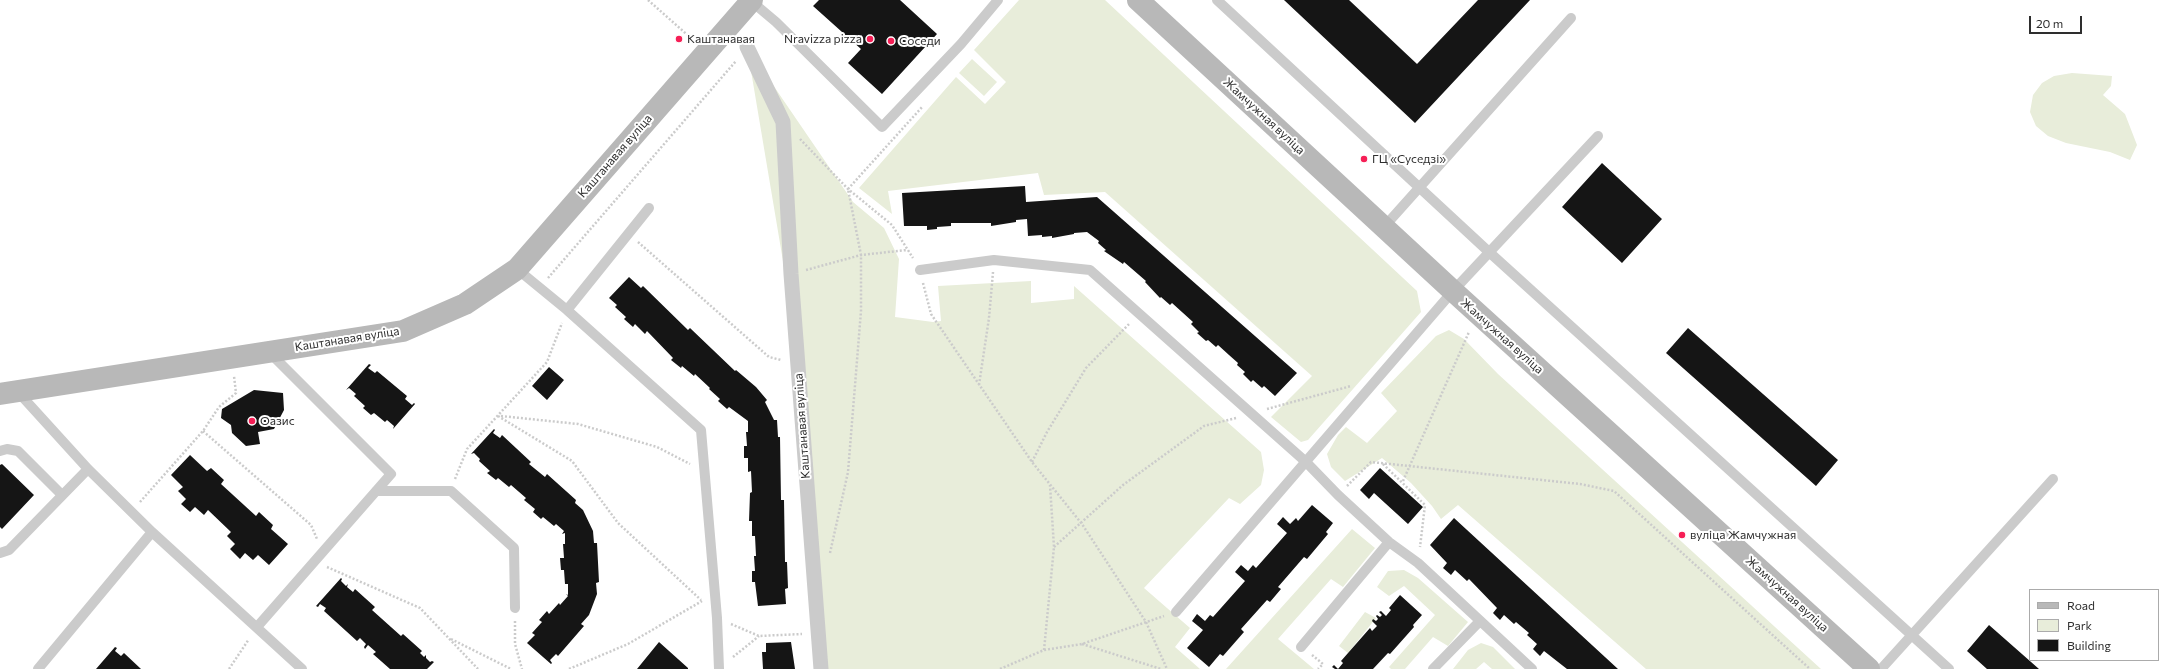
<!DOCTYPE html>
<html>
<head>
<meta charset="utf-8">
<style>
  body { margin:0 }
  #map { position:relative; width:2167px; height:669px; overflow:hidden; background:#fff; font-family:Commissioner,sans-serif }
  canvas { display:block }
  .legend { position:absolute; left:2029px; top:589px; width:130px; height:72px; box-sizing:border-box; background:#fff; border:1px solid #ababab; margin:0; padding:5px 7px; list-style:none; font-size:12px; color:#2e2e2e }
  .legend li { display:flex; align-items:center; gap:8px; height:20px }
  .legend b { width:20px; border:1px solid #ababab }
  .scale { position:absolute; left:2029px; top:16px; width:53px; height:18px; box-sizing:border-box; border:2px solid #2e2e2e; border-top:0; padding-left:5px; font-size:12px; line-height:14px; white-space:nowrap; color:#2e2e2e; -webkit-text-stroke:3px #fff; paint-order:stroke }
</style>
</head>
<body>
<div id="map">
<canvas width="2167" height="669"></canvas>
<ul class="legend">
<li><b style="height:5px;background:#b8b8b8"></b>Road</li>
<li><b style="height:11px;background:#e8edda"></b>Park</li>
<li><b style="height:11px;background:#151515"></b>Building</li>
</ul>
<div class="scale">20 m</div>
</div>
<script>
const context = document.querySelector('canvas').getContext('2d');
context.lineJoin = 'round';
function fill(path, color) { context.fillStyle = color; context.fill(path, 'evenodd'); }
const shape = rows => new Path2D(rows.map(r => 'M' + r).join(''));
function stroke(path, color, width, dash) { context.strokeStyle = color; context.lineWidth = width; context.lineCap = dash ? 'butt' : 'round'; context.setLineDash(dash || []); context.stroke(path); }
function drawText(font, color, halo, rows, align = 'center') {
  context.font = font + ' Commissioner,sans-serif'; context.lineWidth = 4; context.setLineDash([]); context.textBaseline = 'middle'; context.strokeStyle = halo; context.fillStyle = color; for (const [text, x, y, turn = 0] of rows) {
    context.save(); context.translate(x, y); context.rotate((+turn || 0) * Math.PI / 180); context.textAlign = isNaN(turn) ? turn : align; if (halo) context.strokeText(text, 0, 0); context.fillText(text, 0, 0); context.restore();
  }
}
const green = shape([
  [1019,0,1105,0,1417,291,1421,312,1308,440,1301,442,1271,417,1312,376,1105,192,1044,195,1038,173,888,191,892,214,859,188,956,77,985,104,1006,82,974,50],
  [747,47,853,202,884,228,899,259,895,317,933,322,941,321,938,286,1031,281,1031,303,1074,299,1074,286,1261,452,1264,470,1261,485,1240,504,1229,498,1144,588,1190,628,1175,647,1200,669,826,669,804,386],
  [972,59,997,82,984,96,959,73],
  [2072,73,2112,76,2111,86,2103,95,2125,114,2137,145,2130,160,2110,152,2066,143,2048,136,2036,126,2030,112,2033,95,2042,83,2054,76],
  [1449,330,1464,339,1498,374,1821,669,1646,669,1458,505,1441,519,1432,506,1411,483,1382,458,1345,481,1331,467,1327,454,1338,435,1346,427,1367,443,1397,411,1381,393,1436,336],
  [1352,529,1375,548,1343,587,1331,579,1278,639,1314,669,1226,669],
  [1404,570,1418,578,1468,622,1448,646,1433,637,1405,669,1391,669,1389,667,1435,615,1404,586,1389,596,1377,587,1388,571],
  [1365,612,1376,618,1348,653,1339,646],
  [1481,643,1493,647,1515,669,1492,669,1484,662,1476,669,1453,669,1468,650]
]);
const building = shape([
  [819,0,900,0,937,34,882,94,848,63,861,49,813,6],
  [1284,0,1349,0,1417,64,1478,0,1530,0,1415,123],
  [1602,163,1662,219,1622,263,1562,207],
  [1025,186,1026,202,1097,197,1297,373,1275,396,1264,386,1262,388,1253,380,1251,382,1243,374,1245,372,1237,365,1238,363,1229,355,1218,345,1216,347,1208,340,1206,341,1197,333,1199,332,1191,324,1193,322,1172,303,1170,305,1161,297,1160,298,1145,282,1146,281,1124,262,1123,264,1104,251,1106,250,1098,243,1099,241,1087,232,1074,233,1074,234,1052,238,1052,236,1042,237,1042,235,1028,236,1027,219,1016,220,1016,222,991,226,991,223,951,223,951,226,937,227,937,229,927,230,927,226,904,226,902,193],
  [629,277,641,288,643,286,688,330,690,328,735,371,736,370,756,387,767,400,765,402,774,420,777,420,778,437,780,437,781,500,784,500,785,562,787,562,788,588,785,589,786,604,758,606,755,582,752,582,752,571,755,571,754,556,756,556,755,536,752,536,752,521,749,521,750,493,752,492,751,471,748,472,748,458,744,458,744,446,747,446,746,432,748,432,748,421,729,407,727,409,718,401,720,399,709,389,710,388,695,374,694,376,682,366,681,368,671,360,673,358,647,331,645,334,635,324,633,327,624,319,626,317,615,307,617,305,609,298],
  [1688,328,1838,460,1816,486,1666,353],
  [369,364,371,365,368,368,375,373,377,371,407,396,405,399,412,405,414,403,415,404,393,429,394,426,387,420,385,422,374,413,371,415,363,408,365,406,354,396,356,394,349,388,346,390],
  [549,367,564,380,547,400,532,386],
  [254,390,283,393,284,410,274,429,258,432,260,444,246,446,232,433,231,425,221,418,222,409],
  [494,429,495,430,493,433,500,438,502,435,531,462,529,464,545,477,547,474,576,500,575,503,583,510,593,531,594,543,597,543,599,582,596,583,597,594,589,615,581,624,584,626,558,656,556,654,550,660,552,663,551,664,527,643,535,635,532,633,542,622,539,620,547,611,549,614,559,603,560,605,568,596,566,594,568,595,568,584,565,584,564,570,561,570,560,558,564,558,563,544,565,544,565,533,562,534,564,531,556,524,554,526,543,517,541,519,533,512,535,509,524,500,526,498,511,485,509,487,498,478,496,480,487,473,490,471,479,461,480,459,474,453,471,454],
  [190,455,207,471,211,468,224,480,221,484,256,516,259,512,273,525,271,529,288,544,269,565,258,555,253,560,245,553,240,559,230,549,235,544,227,536,231,532,208,510,204,515,195,507,190,512,181,504,186,499,178,491,183,487,171,475],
  [2,464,34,495,2,529,0,527,0,465],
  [1380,468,1423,507,1408,524,1374,493,1369,499,1360,490],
  [1312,505,1333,523,1326,532,1328,534,1307,559,1304,557,1278,587,1281,589,1270,602,1267,600,1241,629,1244,632,1223,656,1220,654,1209,667,1187,648,1203,630,1192,621,1197,614,1205,621,1210,615,1213,617,1245,581,1235,572,1241,565,1248,571,1253,565,1256,568,1287,533,1277,524,1283,517,1290,524,1296,518,1298,521],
  [1454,518,1618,669,1567,669,1544,651,1540,656,1533,649,1537,644,1527,635,1529,633,1516,622,1514,624,1504,615,1500,620,1493,613,1497,608,1469,579,1467,581,1455,570,1451,575,1443,568,1447,563,1430,545],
  [341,578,342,579,341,581,346,586,348,584,347,587,353,592,355,589,375,607,372,610,401,636,403,634,422,651,420,653,424,657,426,655,426,658,430,662,432,661,434,662,427,669,390,669,373,654,376,652,368,645,365,649,364,647,366,644,360,638,357,641,324,611,326,608,320,604,318,607,316,606],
  [1400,595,1422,615,1413,625,1414,627,1390,654,1388,653,1373,669,1335,669,1332,667,1334,665,1338,669,1343,663,1341,661,1370,628,1372,631,1377,626,1372,621,1373,619,1376,621,1378,619,1376,616,1377,615,1380,617,1382,615,1379,612,1381,611,1386,616,1391,610,1389,608],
  [1989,625,2039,669,1987,669,1967,651],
  [659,642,688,668,688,669,637,669],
  [791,642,795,669,763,669,762,652,766,652,766,643],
  [115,647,117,648,115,651,121,656,124,653,141,669,96,669]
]);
const path = shape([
  [648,0,692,39],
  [800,139,848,189,892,225,913,258],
  [848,189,923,106],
  [638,242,769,357,781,360],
  [806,270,861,255,907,250],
  [548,278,736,61],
  [923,283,931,314,1032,462,1082,524,1146,622,1167,669],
  [979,385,989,318,993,272],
  [1267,409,1351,386],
  [498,416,572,461,618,523,701,600],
  [501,416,578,424,657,447,690,464],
  [203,431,311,525,317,539],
  [1032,462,1047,432,1086,368,1130,323],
  [1383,464,1425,505,1420,547],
  [455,479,467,449,547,362,562,323],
  [1403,481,1469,332],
  [1347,486,1371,462,1580,484,1614,491,1810,669],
  [140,502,203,431,219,407,236,393,234,376],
  [1054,547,1123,485,1204,426,1236,418],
  [830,553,848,472,861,311,861,255,848,189],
  [327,567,420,608,478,669],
  [515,621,515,644,522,669],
  [731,624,759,636,802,634],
  [451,639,511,669],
  [1082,644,1161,669],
  [1044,650,1054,547,1050,485],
  [1312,655,1323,664,1318,669],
  [733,657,759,636],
  [229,669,249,639],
  [569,669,628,644,702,601],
  [1000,669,1044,650,1082,644,1164,616]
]);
const service = shape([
  [1217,0,1489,252,1949,669],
  [751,1,776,22,882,127,961,44,998,0],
  [1384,227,1571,18],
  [517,269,567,310,701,430,717,618,719,669],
  [920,270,994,260,1090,270,1306,462,1338,495,1389,542,1418,563,1532,669],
  [567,310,649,208],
  [18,392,88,469,152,532,302,669],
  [0,451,7,449,18,451,62,495],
  [376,491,451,491,514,548,515,608],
  [0,553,9,550,88,469],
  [1176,612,1453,291,1598,136],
  [257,627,391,474,269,352],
  [1301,647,1389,542],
  [38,669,152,532],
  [1433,669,1480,621],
  [1881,669,2053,479]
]);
const pedestrian = shape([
  [747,47,783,122,791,274,821,669]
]);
const secondary = shape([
  [1138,0,1453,291,1869,669],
  [0,394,403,331,465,304,517,269,752,0]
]);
const markers = [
  [679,39,4,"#f61f56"],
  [870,39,4,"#f61f56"],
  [891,41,4,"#f61f56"],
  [1364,159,4,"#f61f56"],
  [252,421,4,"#f61f56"],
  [1682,535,4,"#f61f56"]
];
const poiNames = [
  ["Каштанавая",687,39],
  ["Nravizza pizza",862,39,"right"],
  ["Соседи",899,41],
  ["ГЦ «Суседзі»",1372,159],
  ["Оазис",260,421],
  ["вуліца Жамчужная",1690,535]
];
const streetNames = [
  ["Жамчужная вуліца",1264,116,43],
  ["Каштанавая вуліца",615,156,-49],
  ["Жамчужная вуліца",1502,336,42],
  ["Каштанавая вуліца",347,339,-9],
  ["Каштанавая вуліца",802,426,-94],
  ["Жамчужная вуліца",1787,594,42]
];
fill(green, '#e8edda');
fill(building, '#151515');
stroke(path, '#cbcbcb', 2.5, [2, 2]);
stroke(service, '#cbcbcb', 10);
stroke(pedestrian, '#cbcbcb', 15);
stroke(secondary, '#b8b8b8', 22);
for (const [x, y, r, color] of markers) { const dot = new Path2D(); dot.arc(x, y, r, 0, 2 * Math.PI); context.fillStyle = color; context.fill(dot); stroke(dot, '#fff', 1.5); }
drawText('12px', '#2e2e2e', '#fff', poiNames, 'left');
drawText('12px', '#2e2e2e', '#fff', streetNames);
</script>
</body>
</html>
